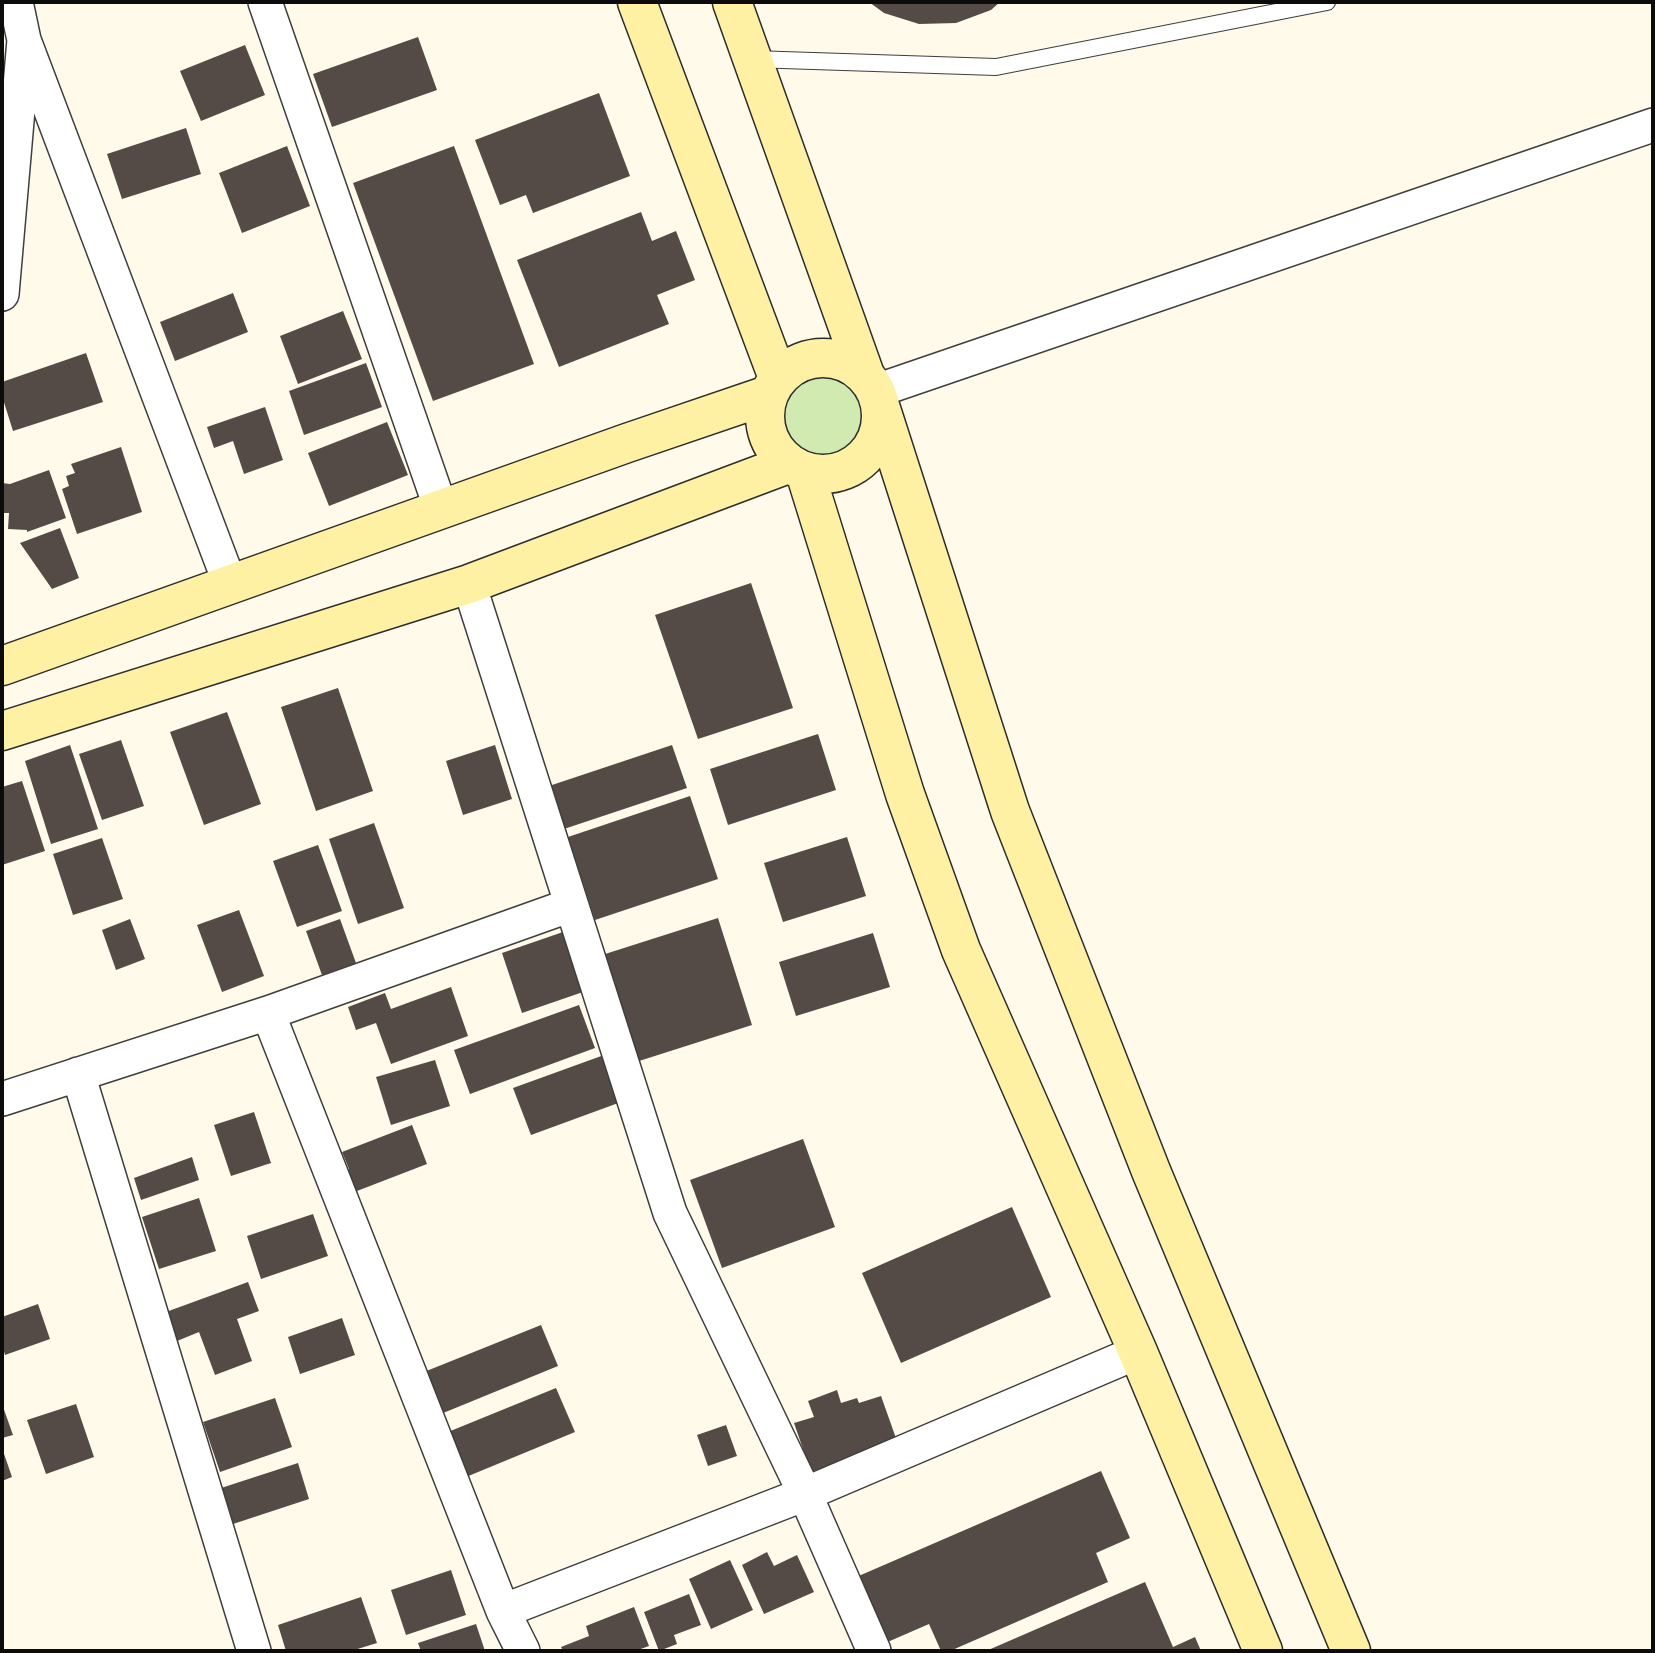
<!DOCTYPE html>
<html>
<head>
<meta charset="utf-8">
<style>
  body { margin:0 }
  #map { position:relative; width:1655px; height:1653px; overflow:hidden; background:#fffae9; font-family:Bitter,serif }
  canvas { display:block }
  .frame { position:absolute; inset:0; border:4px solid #0b0b0b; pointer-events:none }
</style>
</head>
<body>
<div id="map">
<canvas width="1655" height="1653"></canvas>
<div class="frame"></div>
</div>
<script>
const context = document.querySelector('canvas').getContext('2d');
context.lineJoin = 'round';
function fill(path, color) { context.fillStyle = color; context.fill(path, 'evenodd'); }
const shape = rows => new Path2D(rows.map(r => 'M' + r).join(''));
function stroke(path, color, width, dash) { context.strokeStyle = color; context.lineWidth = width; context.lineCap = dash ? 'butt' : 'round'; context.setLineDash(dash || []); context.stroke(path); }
const green = shape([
  '784 414a41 41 0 1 1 82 0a41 41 0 1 1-82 0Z'
]);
const building = shape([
  [869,2,1000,2,991,10,956,23,919,24,884,13],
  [418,37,437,90,332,127,313,74],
  [245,45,265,95,201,121,180,71],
  [599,93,630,176,533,213,526,195,500,205,475,140],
  [186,128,201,174,122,199,107,154],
  [287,146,310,206,242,233,219,173],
  [454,146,534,364,433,401,353,183],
  [641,212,652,241,676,231,695,280,657,295,669,324,559,367,517,260],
  [233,293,248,332,175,361,160,322],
  [343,311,362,359,298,384,280,336],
  [86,353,103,402,13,431,2,396,2,382],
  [366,363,382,407,304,435,289,391],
  [265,407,283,460,244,474,233,441,214,448,207,427],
  [387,422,408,475,329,506,308,453],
  [121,447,142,512,77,534,62,489,69,486,66,476,75,473,71,464],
  [49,470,66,518,27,532,27,530,8,529,9,513,2,513,2,483,10,484],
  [60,528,79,578,52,589,20,543],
  [751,583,793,708,698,739,655,615],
  [338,688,373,791,316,811,281,707],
  [227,712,261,804,204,825,170,732],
  [818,734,836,790,728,825,710,769],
  [121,740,144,806,102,820,79,754],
  [70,745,98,829,51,844,25,761],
  [495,745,512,799,463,815,446,761],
  [672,745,687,788,564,829,549,786],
  [22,781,45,851,2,865,2,787],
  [690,796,718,879,595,920,568,837],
  [374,823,404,908,358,924,329,839],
  [847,837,866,896,783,922,764,863],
  [102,838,123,899,73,915,53,854],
  [318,845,342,911,297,927,273,861],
  [239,910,264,976,222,992,197,925],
  [718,918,752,1025,636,1062,602,955],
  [130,919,145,959,116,970,102,930],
  [340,919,356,963,322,975,306,931],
  [563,932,583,992,522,1013,502,953],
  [873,933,890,987,796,1016,779,962],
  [451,987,468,1036,391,1064,376,1023,356,1030,348,1007,385,993,391,1009],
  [579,1005,595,1048,470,1094,454,1050],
  [604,1055,621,1102,531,1135,513,1088],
  [435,1060,450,1106,391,1125,376,1077],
  [254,1112,271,1163,231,1176,214,1125],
  [412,1125,427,1164,344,1196,336,1174,349,1169,342,1152],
  [803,1139,835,1227,722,1268,690,1180],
  [192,1157,199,1180,141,1200,134,1178],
  [199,1198,216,1251,159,1269,142,1217],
  [1012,1207,1051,1297,901,1363,862,1273],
  [313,1214,328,1256,261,1279,247,1236],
  [248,1282,259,1311,237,1319,252,1361,215,1375,199,1332,177,1341,166,1312],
  [38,1304,50,1339,5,1355,2,1345,2,1317],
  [342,1318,355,1355,300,1374,288,1337],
  [541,1325,558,1366,431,1418,414,1376],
  [556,1388,575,1432,466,1477,448,1432],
  [837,1390,841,1403,857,1398,859,1403,881,1396,897,1441,811,1472,794,1423,814,1417,808,1401],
  [275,1398,292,1447,220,1472,203,1422],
  [2,1404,13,1435,2,1438],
  [76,1404,94,1457,46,1474,27,1420],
  [726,1425,737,1456,708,1466,697,1435],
  [2,1448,12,1477,2,1481],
  [298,1463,309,1499,230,1525,218,1489],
  [1101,1471,1130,1538,1096,1553,1108,1582,950,1651,941,1651,929,1624,883,1644,854,1578],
  [767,1552,774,1566,797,1555,814,1592,764,1614,742,1565],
  [730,1560,753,1610,711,1629,689,1579],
  [451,1570,466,1615,406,1635,391,1590],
  [1145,1582,1173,1647,1195,1637,1201,1651,986,1651],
  [689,1594,701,1625,674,1635,677,1644,659,1651,644,1612],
  [361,1597,377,1643,351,1651,286,1651,278,1625],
  [634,1607,649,1646,635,1651,563,1651,561,1647,589,1636,586,1626],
  [476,1624,485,1651,421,1651,418,1643]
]);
const lane = shape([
  [752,59,996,67,1327,2]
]);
const street = shape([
  [265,2,441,509],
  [24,40,230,584],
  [2,294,24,40,16,2],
  [876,391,1653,125],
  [469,584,670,1213,805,1494,874,1651],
  [268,1013,503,1611,523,1651],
  [78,1074,254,1651],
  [2,1099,268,1013,571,905],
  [503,1611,805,1494,1138,1352]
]);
const secondary = shape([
  [637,2,778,378],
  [732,2,865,375],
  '765 416a58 58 0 1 1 116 0a58 58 0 1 1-116 0Z',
  [881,409,1010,811,1151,1171,1351,1651],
  [805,472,905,794,961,950,1138,1352,1263,1651],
  [2,666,627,443,768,395],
  [2,731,469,584,788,464]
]);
fill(green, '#d1eab2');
fill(building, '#544b47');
stroke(lane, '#3e3e3e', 18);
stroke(street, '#3e3e3e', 36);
stroke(secondary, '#2d2d2d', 41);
stroke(lane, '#fff', 16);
stroke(street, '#fff', 33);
stroke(secondary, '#fff1a4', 38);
</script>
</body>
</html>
